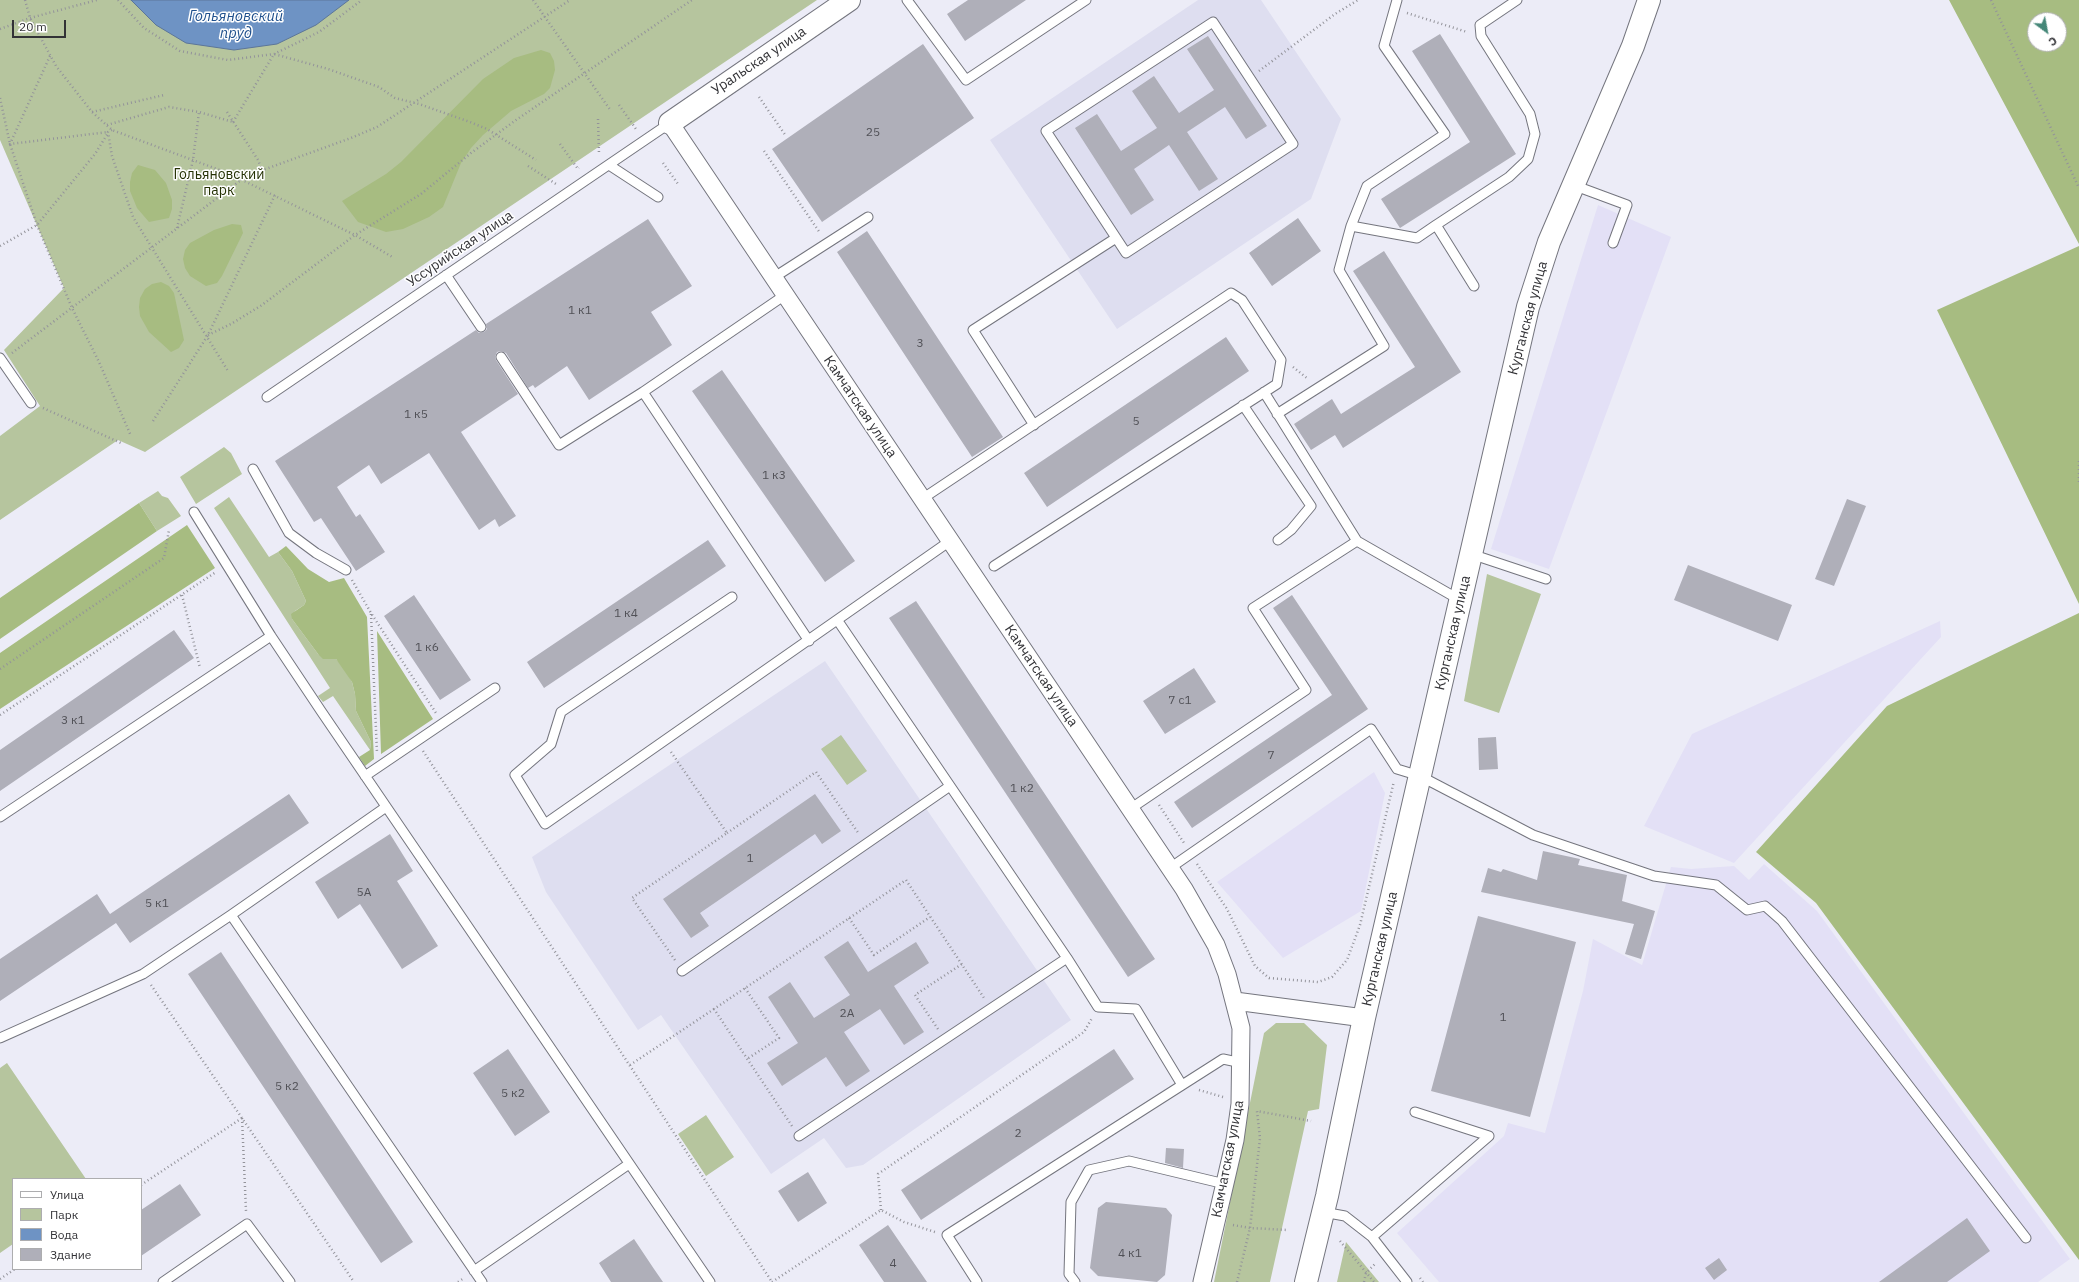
<!DOCTYPE html>
<html>
<head>
<meta charset="utf-8">
<style>
  body { margin:0 }
  #map { position:relative; width:2079px; height:1282px; overflow:hidden; background:#ececf7; font-family:"IBM Plex Sans",sans-serif }
  canvas { display:block }
  .legend { position:absolute; left:12px; top:1178px; width:130px; height:92px; box-sizing:border-box; background:#fff; border:1px solid #adadaf; margin:0; padding:5px 7px; list-style:none; font-size:12px; color:#323236 }
  .legend li { display:flex; align-items:center; gap:8px; height:20px }
  .legend b { width:20px; border:1px solid #adadaf }
  .north { position:absolute; left:2027px; top:12px; width:40px; height:40px; box-sizing:border-box; background:#fff; border:1px solid #adadaf; border-radius:50%; rotate:148deg; font-size:11px; font-weight:700; line-height:16px; text-align:center; color:#323236 }
  .north::after { content:''; display:block; margin:auto; width:14px; height:18px; background:#458778; clip-path:polygon(50% 0,100% 100%,50% 72%,0 100%) }
  .scale { position:absolute; left:12px; top:20px; width:54px; height:18px; box-sizing:border-box; border:2px solid #323236; border-top:0; padding-left:5px; font-size:12px; line-height:14px; white-space:nowrap; color:#323236; -webkit-text-stroke:3px #fff; paint-order:stroke }
</style>
</head>
<body>
<div id="map">
<canvas width="2079" height="1282"></canvas>
<ul class="legend">
<li><b style="height:5px;background:#fff"></b>Улица</li>
<li><b style="height:11px;background:#b6c59e"></b>Парк</li>
<li><b style="height:11px;background:#6e93c4"></b>Вода</li>
<li><b style="height:11px;background:#afafb9"></b>Здание</li>
</ul>
<div class="north">С</div>
<div class="scale">20 m</div>
</div>
<script>
const context = document.querySelector('canvas').getContext('2d');
context.lineJoin = 'round';
function fill(path, color) { context.fillStyle = color; context.fill(path, 'evenodd'); }
const shape = rows => new Path2D(rows.map(r => 'M' + r).join(''));
function stroke(path, color, width, dash) { context.strokeStyle = color; context.lineWidth = width; context.lineCap = dash ? 'butt' : 'round'; context.setLineDash(dash || []); context.stroke(path); }
function drawText(font, color, halo, rows, align = 'center') {
  context.font = font + ' "IBM Plex Sans",sans-serif'; context.lineWidth = 3; context.setLineDash([]); context.textBaseline = 'middle'; context.strokeStyle = halo; context.fillStyle = color; for (const [text, x, y, turn = 0] of rows) {
    context.save(); context.translate(x, y); context.rotate((+turn || 0) * Math.PI / 180); context.textAlign = isNaN(turn) ? turn : align; if (halo) context.strokeText(text, 0, 0); context.fillText(text, 0, 0); context.restore();
  }
}
const industrial = shape([
  [1598,205,1671,237,1549,569,1491,549],
  [1940,621,1941,637,1734,863,1644,826,1692,734],
  [1374,772,1385,793,1361,911,1283,958,1217,882],
  [1764,864,1817,911,2070,1259,2038,1282,1439,1282,1397,1233,1504,1136,1508,1123,1545,1133,1583,991,1593,939,1642,965,1671,867,1691,869,1734,866,1749,880]
]);
const built = shape([
  [1198,0,1261,0,1341,119,1311,199,1117,329,990,140],
  [825,661,1071,1020,863,1165,846,1168,824,1138,771,1174,661,1015,638,1030,546,892,532,857]
]);
const green = shape([
  [0,0,817,0,145,452,118,440,0,520,0,436,40,406,4,350,64,288,0,140],
  [224,447,231,453,242,474,196,504,180,477],
  [158,491,162,496,168,498,181,516,157,531,139,503],
  [229,497,269,557,278,552,292,571,306,601,304,605,295,611,292,619,318,654,328,659,336,659,346,670,352,682,355,694,356,711,371,742,370,750,333,696,323,702,318,696,330,688,214,508],
  [1487,574,1541,594,1499,713,1464,701],
  [841,735,867,771,847,785,821,749],
  [1276,1023,1304,1023,1327,1045,1319,1109,1308,1111,1270,1282,1214,1282,1264,1033],
  [7,1063,86,1179,13,1179,13,1244,0,1253,0,1068],
  [706,1115,734,1157,706,1176,678,1134],
  [1346,1242,1379,1282,1337,1282]
]);
const forest = shape([
  [1949,0,2079,0,2079,244],
  [2035,20,2059,20,2059,44,2035,44],
  [541,50,550,53,554,61,555,70,550,88,544,94,511,111,483,135,471,148,461,163,443,207,429,217,403,229,386,232,358,222,342,201,386,174,401,162,483,79,514,58],
  [138,165,155,170,166,183,172,200,172,209,169,218,149,222,137,208,130,191,130,182,132,173],
  [232,224,241,225,243,233,222,276,217,283,206,286,190,276,185,268,183,259,185,250,190,243,214,230],
  [2079,246,2079,604,1937,310],
  [161,282,169,286,174,293,184,340,179,348,171,352,149,332,140,316,139,307,140,298,145,289,152,284],
  [139,503,157,531,0,639,0,598],
  [187,525,215,568,0,709,0,653],
  [286,546,308,569,329,582,344,578,367,617,374,759,365,766,359,757,370,750,371,742,356,711,355,694,352,682,336,659,323,659,318,654,292,619,291,614,304,605,306,601,292,571,278,552],
  [2079,613,2079,1260,1816,903,1756,852,1887,706],
  [377,631,433,719,381,754]
]);
const water = shape([
  [131,0,349,0,316,25,277,44,234,50,186,43,156,25,131,0]
]);
const building = shape([
  [968,0,1026,0,965,41,947,14],
  [1440,34,1516,154,1400,228,1381,199,1470,142,1412,51],
  [1208,36,1267,126,1246,139,1225,107,1187,132,1218,179,1199,191,1169,145,1134,169,1154,200,1131,215,1075,128,1097,114,1121,151,1157,128,1132,91,1154,76,1179,113,1214,90,1187,49],
  [923,44,974,118,822,222,772,149],
  [1298,218,1321,251,1272,286,1249,253],
  [648,219,692,286,651,312,672,345,589,400,567,366,535,388,533,385,528,388,506,353,501,351,497,352,495,357,496,360,518,394,461,432,516,516,499,527,495,519,479,530,429,453,381,484,369,465,337,487,356,517,360,514,385,552,356,571,321,518,314,522,275,461,476,330,479,333,484,332,487,329,486,324],
  [867,231,1003,437,972,457,837,252],
  [1384,251,1461,372,1343,448,1335,435,1311,450,1294,424,1332,399,1341,414,1415,367,1353,271],
  [1226,337,1249,371,1047,507,1024,473],
  [722,370,855,561,825,582,692,391],
  [1847,499,1866,506,1834,586,1815,579],
  [708,540,726,566,544,688,527,662],
  [1688,565,1792,605,1778,641,1674,600],
  [414,595,471,680,440,700,384,616],
  [1292,595,1368,709,1192,828,1174,802,1332,695,1273,608],
  [916,601,1155,959,1128,977,889,618],
  [174,630,194,658,0,791,0,750],
  [1194,668,1216,702,1165,734,1143,701],
  [1496,737,1498,769,1479,770,1478,738],
  [289,794,309,823,130,943,116,923,0,1001,0,959,97,894,110,914],
  [815,794,841,831,822,844,815,834,700,913,709,926,691,938,663,899],
  [390,834,413,871,397,881,438,946,402,969,360,904,338,919,315,882],
  [1543,851,1580,859,1578,865,1627,875,1622,901,1655,911,1641,959,1625,954,1634,924,1481,892,1488,868,1501,872,1503,869,1537,880],
  [1478,916,1576,942,1530,1117,1431,1091],
  [848,941,868,972,916,942,929,963,894,986,924,1032,904,1045,880,1009,844,1032,870,1071,846,1087,826,1057,782,1086,767,1063,798,1043,768,997,790,982,814,1018,850,995,824,957],
  [221,952,413,1242,381,1263,188,974],
  [508,1049,550,1112,515,1136,473,1073],
  [1114,1049,1134,1079,921,1220,901,1190],
  [1166,1148,1184,1149,1183,1168,1165,1163],
  [808,1172,827,1203,798,1222,778,1191],
  [180,1184,201,1215,141,1256,141,1210],
  [1106,1202,1166,1208,1172,1215,1165,1275,1157,1282,1098,1276,1090,1268,1098,1208],
  [1967,1218,1990,1251,1947,1282,1879,1282],
  [888,1225,927,1282,884,1282,859,1245],
  [634,1239,654,1269,663,1282,611,1282,599,1263],
  [1719,1258,1727,1270,1714,1280,1705,1268]
]);
const path = shape([
  [25,0,30,18,56,66,92,112,112,130,233,175,263,170,351,138,377,127,570,0],
  [118,0,144,28,180,51,228,60,274,54,319,32,362,0],
  [533,0,611,111],
  [1991,0,2079,188],
  [1407,13,1467,32],
  [0,29,30,18,97,0],
  [50,56,10,144,108,132],
  [1259,71,1335,14,1358,0],
  [759,97,786,136],
  [0,98,10,144,37,225,72,308,99,362,131,436],
  [619,105,636,129,634,130],
  [92,112,164,95],
  [227,112,258,160,264,175],
  [598,119,599,154],
  [233,122,274,54,328,69,379,87,395,98,419,104,470,122,487,129,536,160],
  [107,125,169,107,199,112,233,122],
  [112,130,108,132,112,156,133,217,228,371],
  [560,144,578,169,579,168],
  [764,151,820,233],
  [663,163,678,184],
  [528,166,556,184],
  [234,176,355,235,394,258],
  [177,228,193,160,199,112],
  [0,246,37,225,95,154,108,133],
  [208,335,231,324,262,305,355,235,421,194,471,153,516,120,692,0],
  [12,353,241,180],
  [1293,367,1308,379],
  [43,408,121,443],
  [153,421,208,335,275,195],
  [2079,461,2079,482],
  [352,580,371,613,436,713],
  [182,595,200,668],
  [371,614,377,753],
  [0,669,164,558,169,530],
  [0,715,216,572],
  [423,751,772,1282],
  [671,752,727,833,632,898,675,960],
  [1159,805,1184,843],
  [727,833,816,772,859,834],
  [1197,864,1227,909,1255,966,1269,978,1318,982,1332,977,1347,960,1360,925,1394,781],
  [849,918,874,955,930,917],
  [151,985,354,1282],
  [745,988,779,1038,747,1059],
  [938,1029,915,995,962,964],
  [630,1065,714,1009],
  [1199,1090,1223,1097],
  [242,1118,246,1211],
  [792,1126,714,1009,906,880,984,998],
  [141,1185,242,1118],
  [881,1210,878,1174,1084,1032,1092,1018],
  [1233,1225,1250,1228,1288,1230],
  [1340,1241,1374,1282],
  [1420,1278,1423,1282],
  [0,1279,15,1269],
  [458,1282,464,1278],
  [772,1282,881,1210,904,1222,935,1232],
  [1237,1282,1250,1228,1260,1138,1257,1111,1311,1121],
  [1364,1282,1366,1273,1376,1263]
]);
const lane = shape([
  [907,0,966,80,1086,0],
  [1213,22,1293,144,1126,253,1046,131,1213,22],
  [609,165,658,197],
  [1573,185,1627,205,1613,243],
  [1351,226,1417,238,1436,225],
  [446,275,481,327],
  [773,278,868,217],
  [1474,286,1436,225,1509,177,1528,159,1535,134,1530,114,1481,36,1480,25,1517,0],
  [785,295,643,392,809,641],
  [501,357,559,445,643,392],
  [0,358,31,403],
  [1264,392,1357,541,1460,600],
  [267,397,670,123],
  [1243,405,1311,506,1291,530,1278,540],
  [1277,414,1384,346,1339,270,1351,226,1367,186,1445,134,1384,46,1397,0],
  [1034,425,973,330,1116,238],
  [253,469,289,533,316,553,346,570],
  [922,499,1231,293,1242,300,1281,360,1277,384,994,566],
  [194,512,271,636,321,711,710,1282],
  [1471,554,1546,579],
  [732,597,561,712,551,744,515,775,545,824,950,541],
  [838,621,1067,958,1098,1007,1136,1009,1182,1085],
  [365,776,495,688],
  [1130,809,1306,690,1253,608,1357,541],
  [0,817,271,636],
  [1170,868,1371,729,1397,769,1420,776,1533,835,1654,876,1716,885,1747,910,1765,906,1782,921,2026,1238],
  [231,915,482,1282],
  [682,971,950,786],
  [0,1038,143,974,231,915,386,807],
  [1415,1112,1489,1136],
  [799,1136,1067,958],
  [1323,1212,1345,1216,1372,1237,1407,1282],
  [1372,1237,1489,1136],
  [474,1271,629,1164],
  [163,1282,247,1224,290,1282],
  [977,1282,947,1235,1223,1059,1242,1063],
  [1075,1282,1069,1274,1071,1202,1089,1170,1129,1161,1225,1184]
]);
const street = shape([
  [670,123,1184,889,1216,945,1227,974,1241,1028,1240,1104,1235,1140,1202,1282],
  [1235,1001,1364,1018]
]);
const secondary = shape([
  [670,123,849,0],
  [1306,1282,1327,1196,1364,1018,1528,307,1549,242,1633,46,1649,0]
]);
const numberNames = [
  ["25",873,133],
  ["1 к1",580,311],
  ["3",920,344],
  ["1 к5",416,415],
  ["5",1136,422],
  ["1 к3",774,476],
  ["1 к4",626,614],
  ["1 к6",427,648],
  ["7 с1",1180,701],
  ["3 к1",73,721],
  ["7",1271,756],
  ["1 к2",1022,789],
  ["1",750,859],
  ["5А",364,893],
  ["5 к1",157,904],
  ["2А",847,1014],
  ["1",1503,1018],
  ["5 к2",287,1087],
  ["5 к2",513,1094],
  ["2",1018,1134],
  ["4 к1",1130,1254],
  ["4",893,1264]
];
const streetNames = [
  ["Уральская улица",759,61,-34],
  ["Уссурийская улица",460,249,-34],
  ["Курганская улица",1528,318,-75],
  ["Камчатская улица",860,407,56],
  ["Курганская улица",1453,633,-77],
  ["Камчатская улица",1041,676,56],
  ["Курганская улица",1380,949,-77],
  ["Камчатская улица",1228,1159,-79]
];
const parkNames = [
  ["Гольяновcкий",219,175],
  ["парк",219,191]
];
const waterNames = [
  ["Гольяновский",236,17],
  ["пруд",236,34]
];
fill(industrial, '#e3e0f6');
fill(built, '#dedef0');
fill(green, '#b6c59e');
fill(forest, '#a7bc81');
fill(water, '#6e93c4');
stroke(water, '#5c7699', 1);
fill(building, '#afafb9');
stroke(lane, '#74757e', 11);
stroke(street, '#74757e', 19);
stroke(secondary, '#74757e', 24);
stroke(path, '#93939a', 2.5, [1, 3]);
stroke(lane, '#fff', 9);
stroke(street, '#fff', 17);
stroke(secondary, '#fff', 22);
drawText('12px', '#515157', null, numberNames);
drawText('14px', '#323236', '#fff', streetNames);
drawText('14px', '#253204', '#fff', parkNames);
drawText('italic 15px', '#1f508d', '#fff', waterNames);
</script>
</body>
</html>
